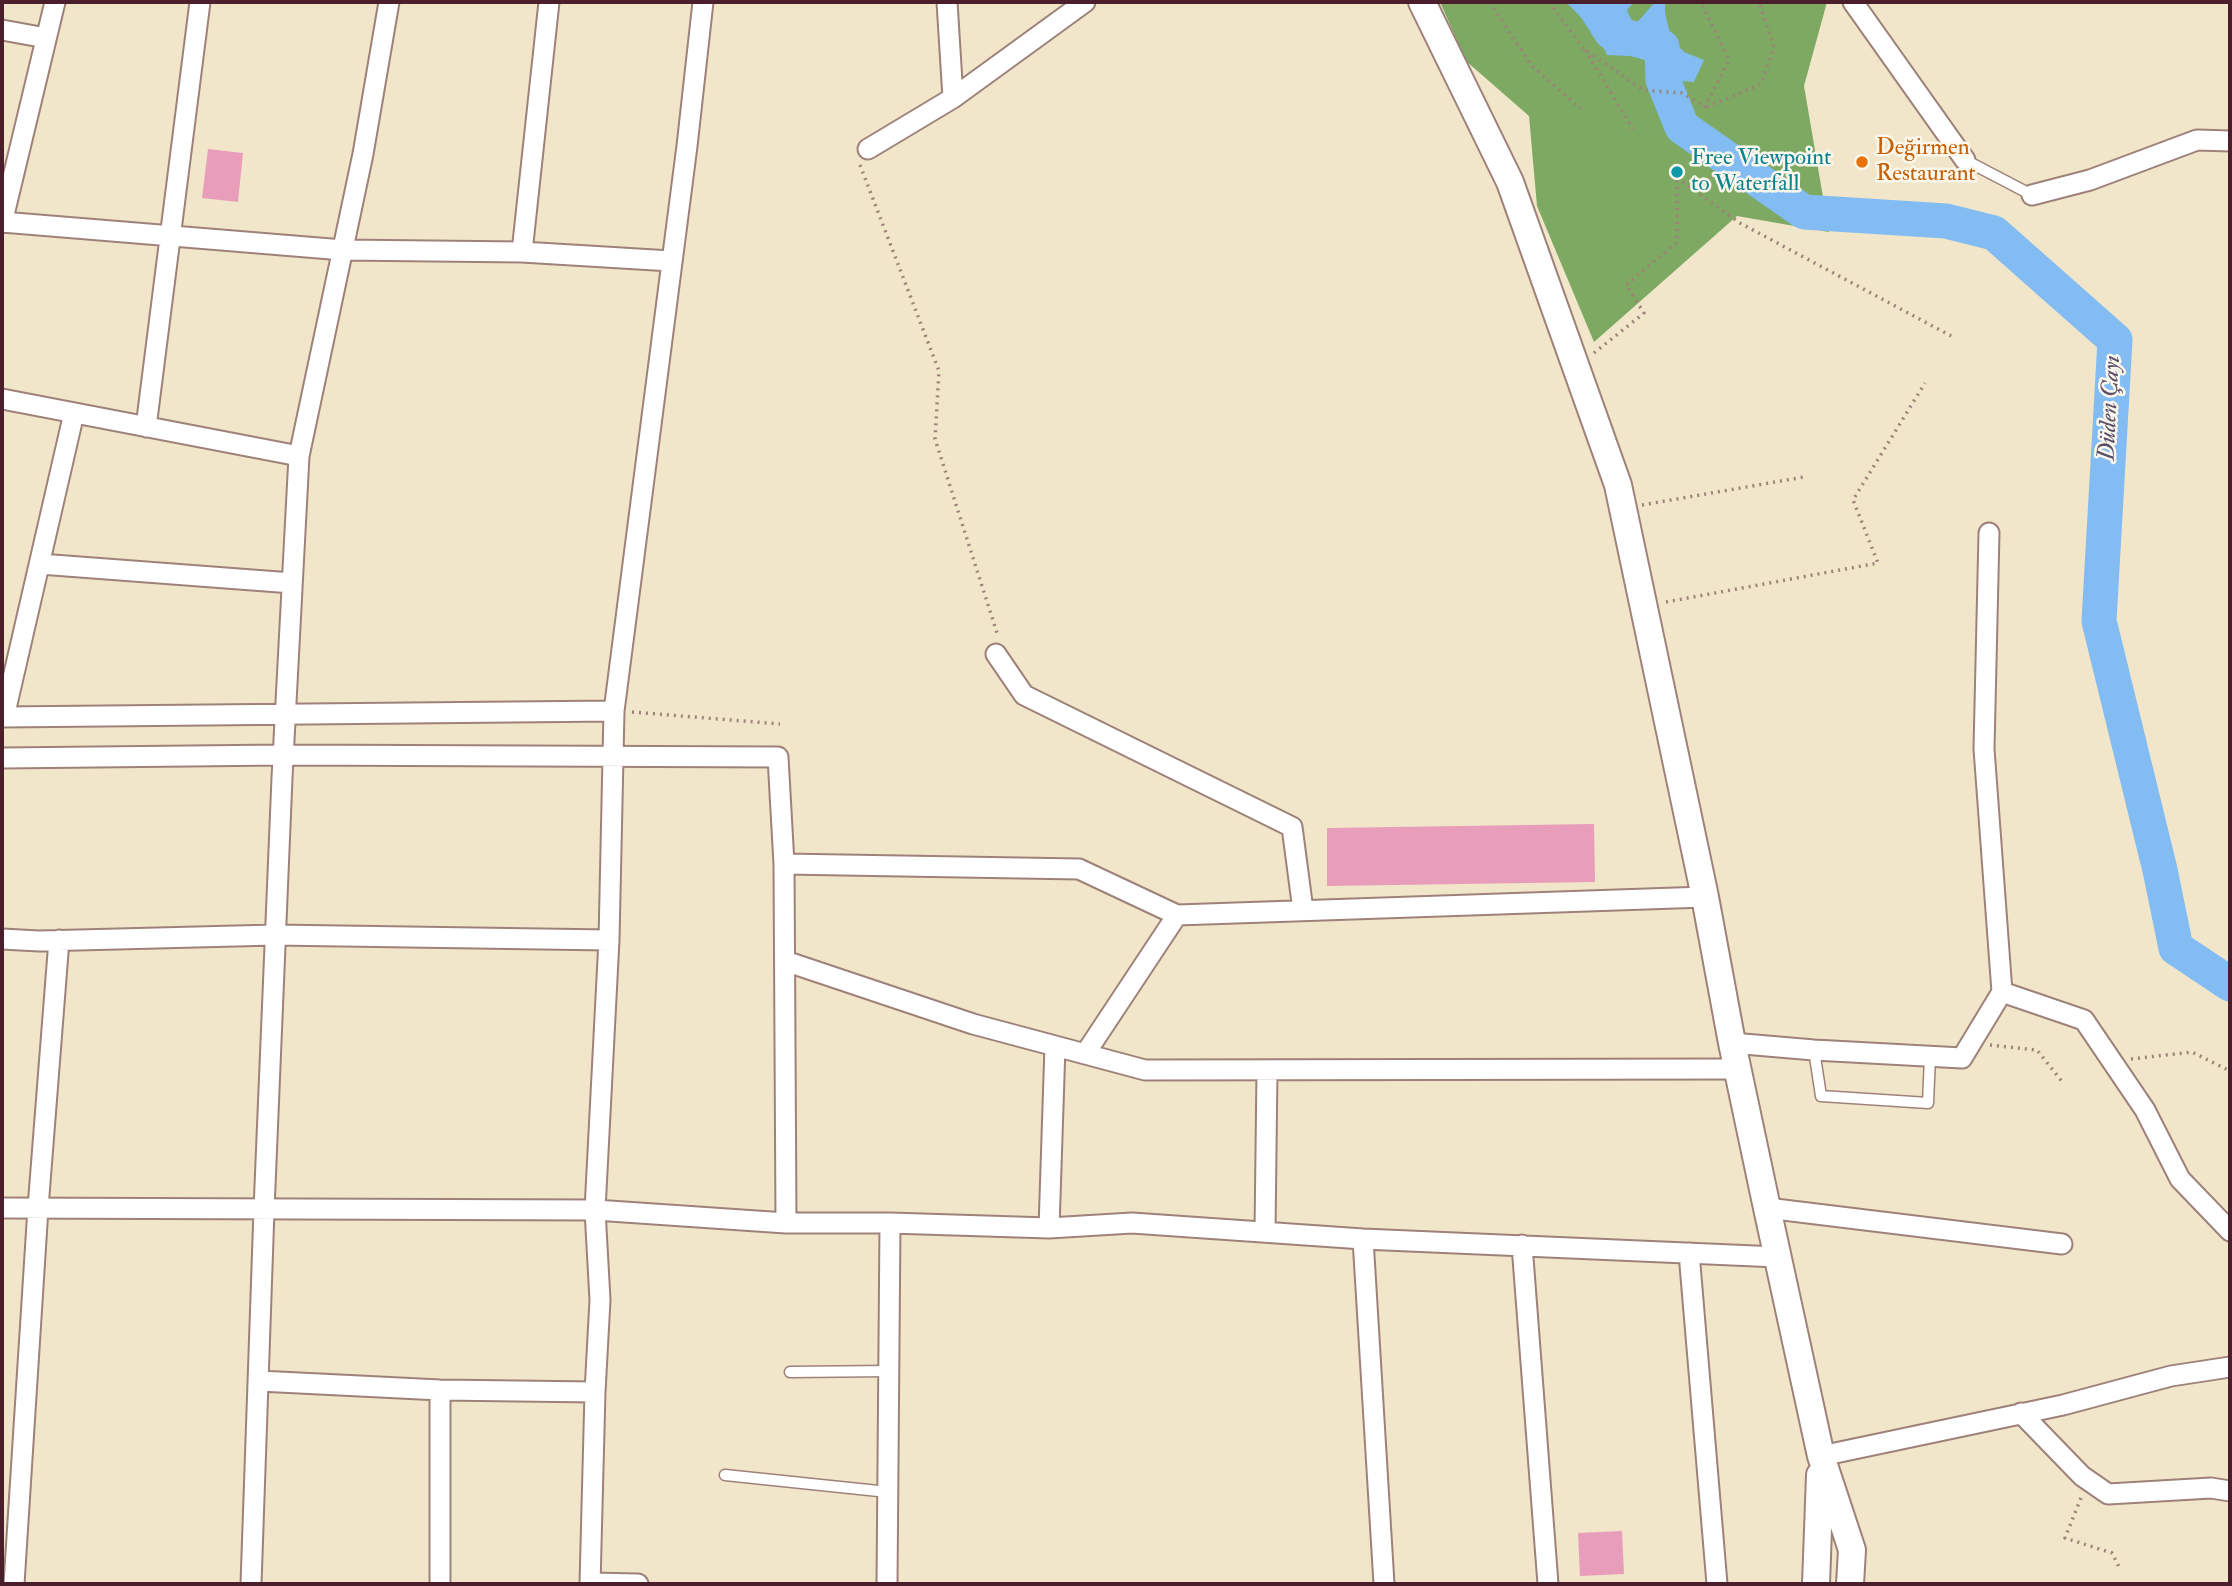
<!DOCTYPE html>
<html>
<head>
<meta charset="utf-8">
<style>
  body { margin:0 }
  #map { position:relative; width:2232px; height:1586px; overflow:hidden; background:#f1e6ca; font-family:"IM FELL Double Pica",serif }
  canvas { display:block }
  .frame { position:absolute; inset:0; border:4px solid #4a1f2b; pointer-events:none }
</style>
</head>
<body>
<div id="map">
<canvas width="2232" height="1586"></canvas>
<div class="frame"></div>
</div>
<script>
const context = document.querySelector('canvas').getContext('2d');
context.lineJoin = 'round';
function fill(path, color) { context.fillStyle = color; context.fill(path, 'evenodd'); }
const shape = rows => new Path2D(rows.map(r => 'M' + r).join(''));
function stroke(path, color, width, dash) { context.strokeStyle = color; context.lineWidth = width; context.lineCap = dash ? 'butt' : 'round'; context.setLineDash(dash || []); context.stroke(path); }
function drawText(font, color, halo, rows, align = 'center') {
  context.font = font + ' "IM FELL Double Pica",serif'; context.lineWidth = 5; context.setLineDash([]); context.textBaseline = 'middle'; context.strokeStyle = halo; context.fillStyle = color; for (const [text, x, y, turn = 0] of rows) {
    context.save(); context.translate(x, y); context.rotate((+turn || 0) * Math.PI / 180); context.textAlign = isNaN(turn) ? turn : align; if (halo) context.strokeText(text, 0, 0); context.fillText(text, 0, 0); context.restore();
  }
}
const forest = shape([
  [1440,2,1827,2,1804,86,1829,232,1737,216,1594,342,1537,206,1529,116,1466,61]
]);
const water = shape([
  [1566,2,1634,2,1627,10,1634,26,1655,2,1665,2,1665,13,1671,38,1684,52,1704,60,1694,82,1663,80,1650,57,1607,55,1597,34]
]);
const river = shape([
  [1592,2,1611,32,1662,47,1663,80,1682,127,1804,212,1946,221,1994,233,2115,340,2099,621,2160,870,2176,948,2230,984]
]);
const building = shape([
  [208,149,243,153,238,202,202,198],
  [1594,824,1595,882,1327,886,1327,828],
  [1622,1531,1624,1574,1580,1576,1578,1533]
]);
const path = shape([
  [1490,2,1531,65,1581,109],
  [1549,2,1584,49,1643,90,1682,93,1705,107,1729,60,1701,2],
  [1585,50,1633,129],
  [1707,107,1761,84,1774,47,1759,2],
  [860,165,939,371,935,439,998,636],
  [1677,178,1740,223,1953,337],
  [1594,353,1644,313,1626,285,1677,242,1677,172],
  [1642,505,1804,477],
  [1666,602,1878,563,1853,500,1925,383],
  [632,712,780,724],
  [1990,1045,2037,1050,2064,1084],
  [2131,1059,2192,1052,2230,1071],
  [2081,1498,2065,1538,2112,1553,2119,1567]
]);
const lane = shape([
  [1965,160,2032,195],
  [1814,1050,1821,1096,1928,1103,1930,1057],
  [790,1372,889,1371],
  [725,1475,888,1492]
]);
const street = shape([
  [947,2,953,98],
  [1853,2,1965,160],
  [2,30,46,38],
  [868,149,953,98,1085,2],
  [2032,195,2090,180,2197,140,2230,141],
  [2,222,343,250,522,252,671,261],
  [2,223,55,2],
  [522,252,549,2],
  [2,399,299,456],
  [146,427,200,2],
  [1989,533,1984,749,2002,992],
  [40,564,292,583],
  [996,654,1024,695,1292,827,1303,910],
  [2,717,614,711],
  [4,717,74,413],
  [2,758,283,755,778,757,784,864,786,1223],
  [784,864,1079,869,1177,915,1705,897],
  [2,939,39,941,275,935,609,940],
  [785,961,973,1024,1145,1070,1737,1069],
  [1732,1043,1814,1050,1962,1058,2002,992,2084,1020,2145,1110,2180,1179,2230,1231],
  [1055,1046,1049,1228,1132,1223,1363,1239,1778,1257],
  [1085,1054,1177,915],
  [2,1208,595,1210,786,1223,890,1223,1049,1228],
  [1767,1208,2062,1244],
  [1265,1232,1267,1070],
  [1363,1239,1384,1584],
  [1522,1245,1548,1584],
  [1689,1253,1717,1584],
  [259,1381,440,1390,595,1392],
  [440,1390,440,1584],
  [2021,1413,2082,1476,2108,1494,2211,1488,2230,1491],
  [1821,1456,2063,1405,2171,1376,2230,1367],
  [590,1583,638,1584],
  [14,1584,38,1208,59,940],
  [251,1584,264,1210,282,778,299,456,363,154,389,2],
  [590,1584,595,1392,600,1300,595,1210,609,940,614,711,687,146,703,2],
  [887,1584,890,1223]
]);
const secondary = shape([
  [1422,2,1510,182,1618,485,1705,897,1732,1043,1767,1208,1821,1456,1852,1550,1850,1584],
  [1816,1584,1820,1475]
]);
const markers = [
  [1862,162,7,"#e8710a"],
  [1677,172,7,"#0f9aa8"]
];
const foodNames = [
  ["Değirmen",1876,149],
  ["Restaurant",1876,175]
];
const cultureNames = [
  ["Free Viewpoint",1691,159],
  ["to Waterfall",1691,185]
];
const waterNames = [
  ["Düden Çayı",2111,408,-87]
];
fill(forest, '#7da962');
fill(water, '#82bcf3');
stroke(river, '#82bcf3', 35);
fill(building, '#e89dba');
stroke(lane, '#9e827a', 13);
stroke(street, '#9e827a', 23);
stroke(secondary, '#9e827a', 30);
stroke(path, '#9e827a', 3.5, [2, 5]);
stroke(lane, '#fff', 10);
stroke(street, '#fff', 19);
stroke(secondary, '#fff', 26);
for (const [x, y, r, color] of markers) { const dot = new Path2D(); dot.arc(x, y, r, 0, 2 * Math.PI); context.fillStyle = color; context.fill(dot); stroke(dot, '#fbf7ec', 2.5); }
drawText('23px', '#c56008', '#fbf7ec', foodNames, 'left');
drawText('23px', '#0d838f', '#fbf7ec', cultureNames, 'left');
drawText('italic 24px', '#5b4e67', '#fbf7ec', waterNames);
</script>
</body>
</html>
